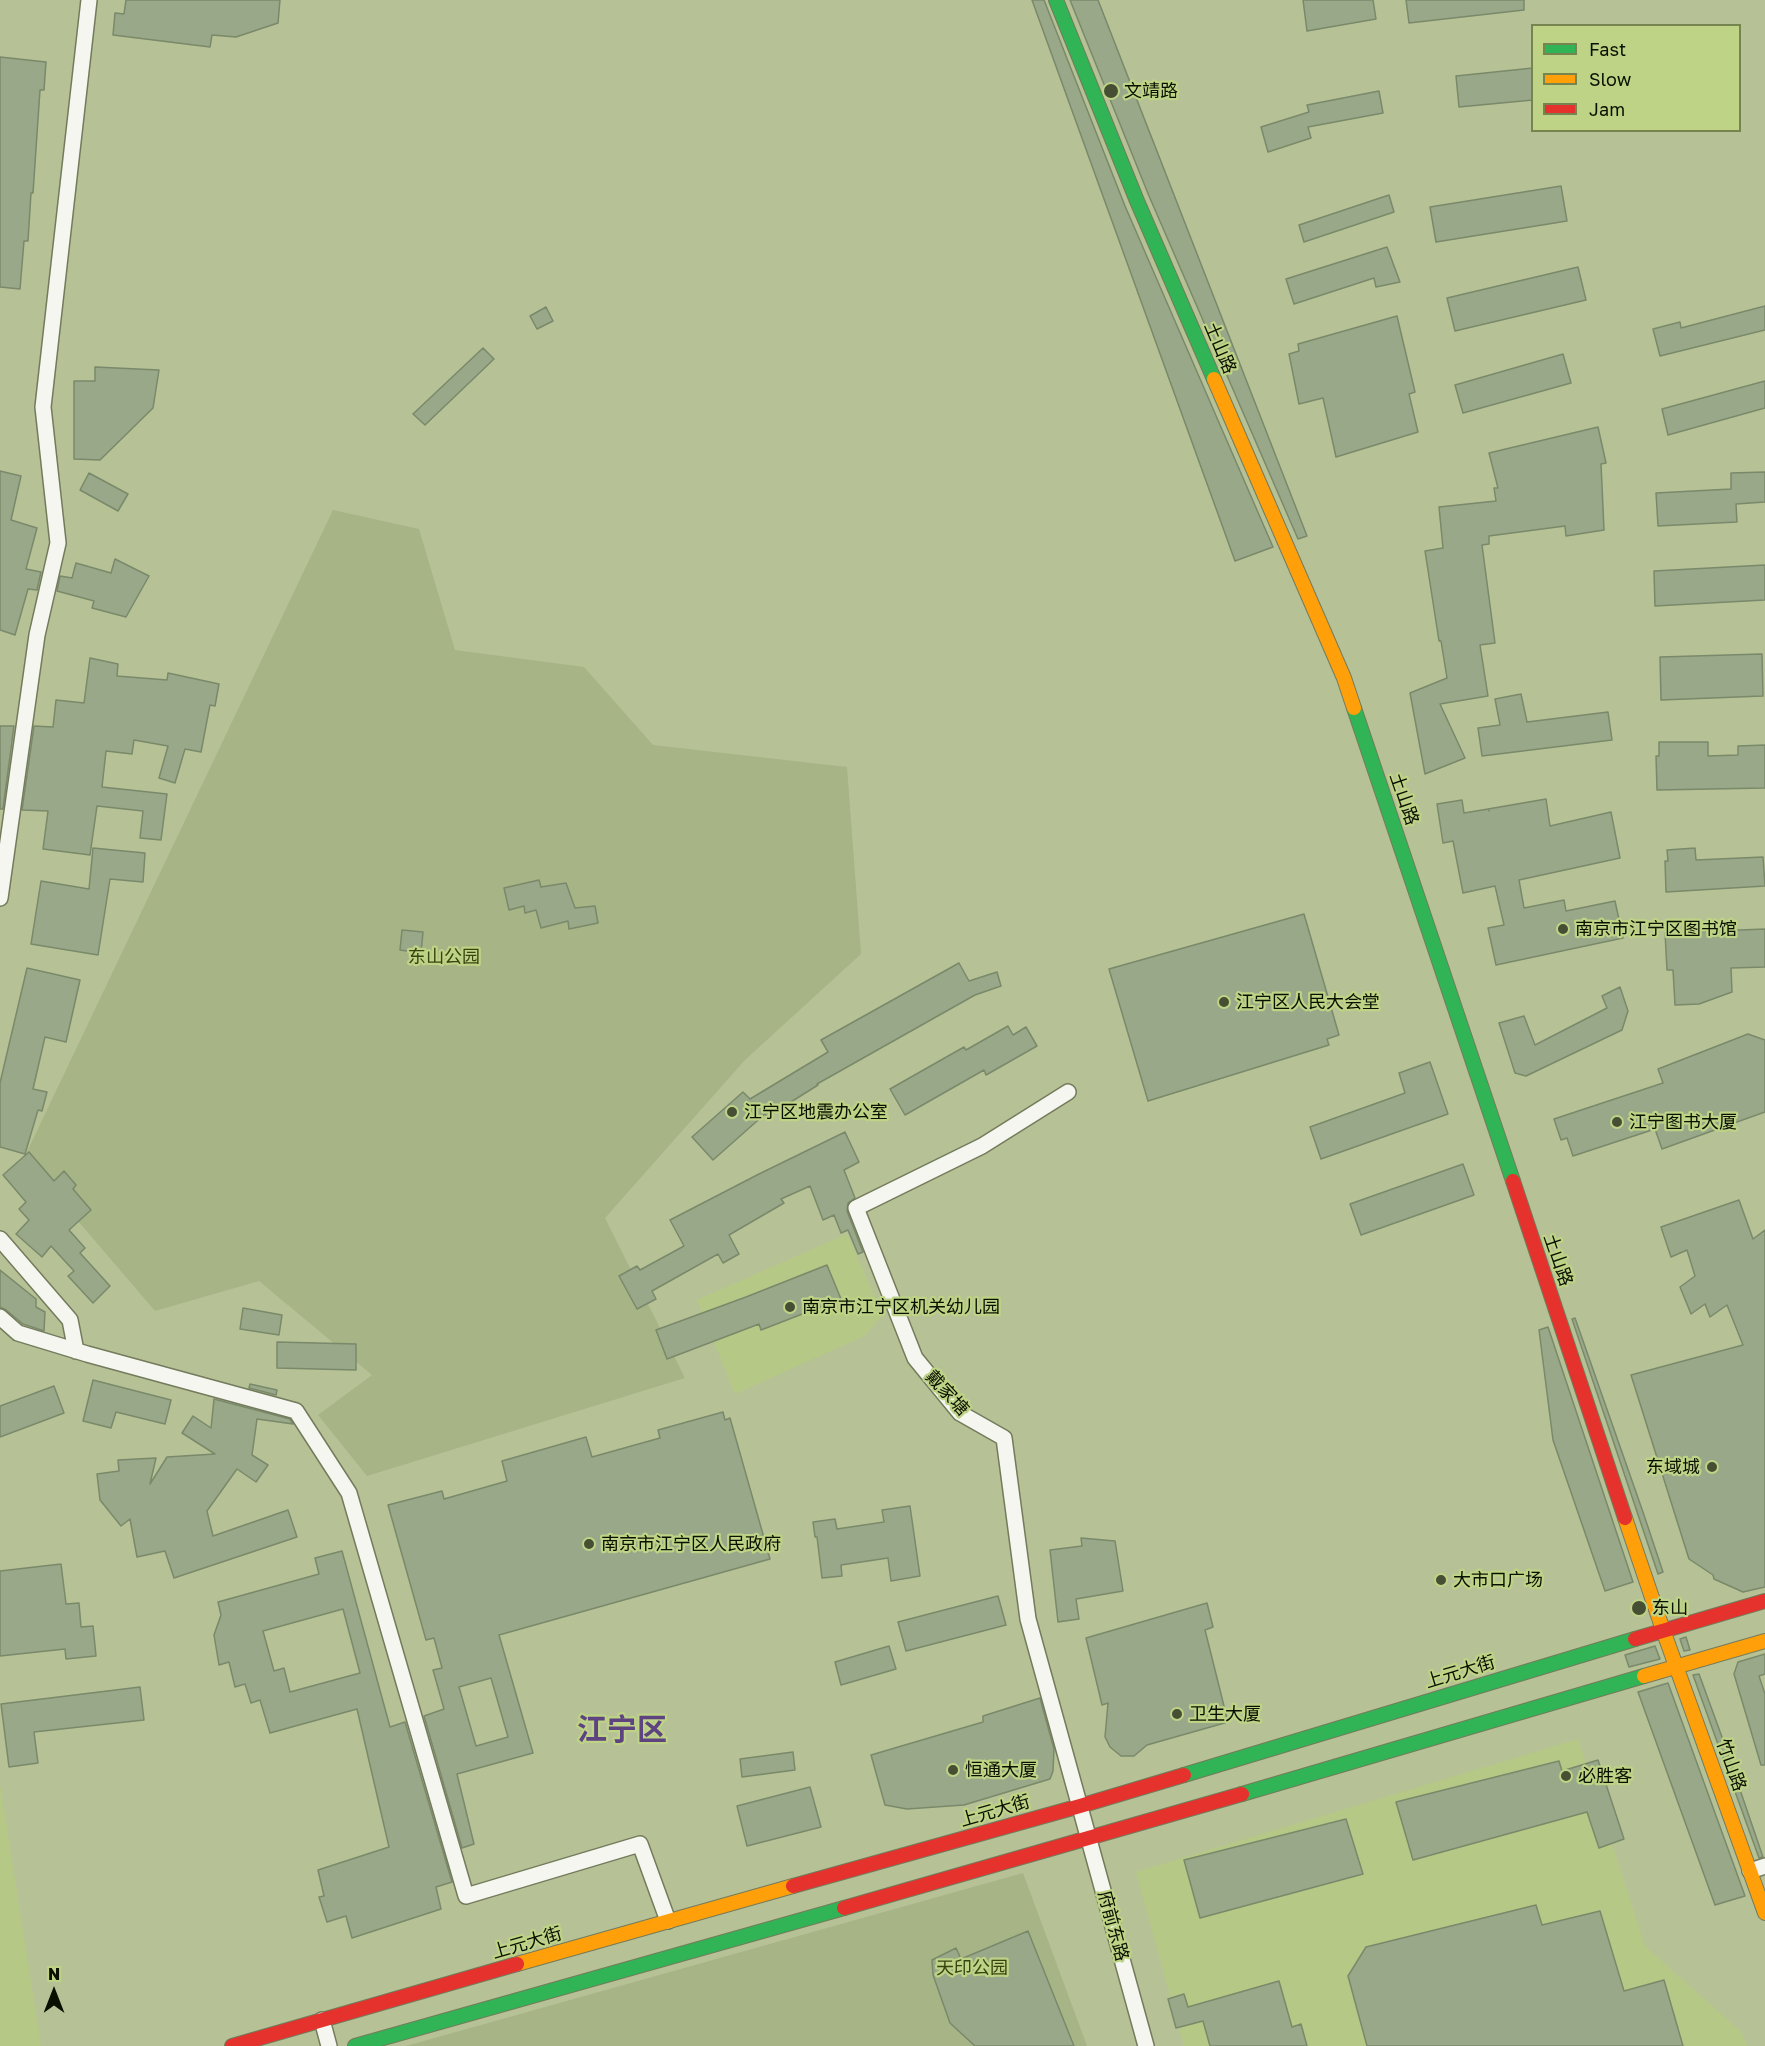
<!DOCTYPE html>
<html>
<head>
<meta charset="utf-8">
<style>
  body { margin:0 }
  #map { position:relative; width:1765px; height:2046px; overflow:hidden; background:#b6c296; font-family:"Golos Text",sans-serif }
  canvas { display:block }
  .legend { position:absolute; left:1531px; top:24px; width:210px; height:108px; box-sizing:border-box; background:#bed385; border:2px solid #768550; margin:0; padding:8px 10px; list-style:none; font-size:18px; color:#0a1000 }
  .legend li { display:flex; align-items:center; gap:12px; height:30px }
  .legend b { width:30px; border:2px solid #768550 }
  .north { position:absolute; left:24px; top:1962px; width:60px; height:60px; -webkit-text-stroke:4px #bed385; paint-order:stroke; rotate:0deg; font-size:16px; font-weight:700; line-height:24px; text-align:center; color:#0a1000 }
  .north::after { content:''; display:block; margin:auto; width:21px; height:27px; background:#0a1000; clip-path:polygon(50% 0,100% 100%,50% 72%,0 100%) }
</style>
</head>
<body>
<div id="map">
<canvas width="1765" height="2046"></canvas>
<ul class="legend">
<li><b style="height:8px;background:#30b455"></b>Fast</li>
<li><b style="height:8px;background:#ff9f0a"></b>Slow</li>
<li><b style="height:8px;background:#e5322d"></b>Jam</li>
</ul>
<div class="north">N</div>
</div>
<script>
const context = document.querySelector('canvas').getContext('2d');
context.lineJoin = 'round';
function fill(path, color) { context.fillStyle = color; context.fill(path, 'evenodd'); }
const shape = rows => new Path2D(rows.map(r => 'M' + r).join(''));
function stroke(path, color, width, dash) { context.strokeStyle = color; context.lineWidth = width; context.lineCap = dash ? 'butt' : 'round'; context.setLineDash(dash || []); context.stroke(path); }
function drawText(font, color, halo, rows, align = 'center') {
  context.font = font + ' "Golos Text","Noto Sans SC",sans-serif'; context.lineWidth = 4.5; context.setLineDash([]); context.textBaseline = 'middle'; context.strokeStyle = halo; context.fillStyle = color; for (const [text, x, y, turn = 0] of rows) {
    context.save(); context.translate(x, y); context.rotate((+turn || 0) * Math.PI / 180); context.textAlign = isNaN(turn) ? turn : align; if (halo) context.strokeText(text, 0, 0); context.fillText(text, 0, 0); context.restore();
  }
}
const built = shape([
  [847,1234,883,1315,864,1336,735,1394,697,1300],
  [1578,1739,1645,1946,1742,2033,1747,2046,1184,2046,1136,1872],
  [0,1784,41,2046,0,2046]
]);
const green = shape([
  [333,510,419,529,455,650,584,667,653,745,847,767,861,954,745,1060,605,1218,685,1378,367,1476,318,1415,372,1375,259,1281,155,1311,24,1158],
  [1023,1873,1087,2046,406,2046]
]);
const building = shape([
  [126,0,280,0,278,23,236,37,212,35,210,47,113,35,115,13,124,14,126,0],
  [1032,0,1044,0,1125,206,1273,547,1235,561,1032,0],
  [1070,0,1098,0,1307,536,1298,539,1149,196,1070,0],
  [1303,0,1373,0,1376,19,1307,31,1303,0],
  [1406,0,1524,0,1524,10,1409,23,1406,0],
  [0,57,46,62,44,90,40,90,33,193,31,193,28,241,24,241,20,289,0,287,0,57],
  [1533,68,1533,100,1459,107,1456,76,1533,68],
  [1379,91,1383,113,1308,127,1311,138,1268,152,1261,127,1309,112,1307,105,1379,91],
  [1561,186,1567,221,1436,242,1430,207,1561,186],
  [1389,195,1394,212,1304,242,1299,225,1389,195],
  [1387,247,1400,282,1376,287,1374,278,1294,304,1286,279,1387,247],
  [1578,267,1586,300,1455,331,1447,298,1578,267],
  [1765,306,1765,330,1660,356,1653,329,1680,322,1681,328,1765,306],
  [546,307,553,321,537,329,530,316,546,307],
  [1397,316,1415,392,1409,394,1418,432,1336,457,1323,398,1299,404,1289,354,1299,351,1298,344,1397,316],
  [483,348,494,359,425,425,413,414,483,348],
  [1563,354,1571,383,1463,413,1455,385,1563,354],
  [95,367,159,370,153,408,100,460,74,459,74,381,95,381,95,367],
  [1765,381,1765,408,1668,435,1662,409,1765,381],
  [1598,427,1606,463,1601,464,1604,530,1566,536,1565,526,1489,536,1489,544,1482,545,1495,643,1480,645,1488,696,1440,704,1465,758,1425,774,1410,693,1447,678,1441,641,1439,641,1425,551,1443,548,1439,507,1496,501,1494,488,1498,488,1489,453,1598,427],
  [0,471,21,476,11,520,37,528,26,569,41,572,37,590,28,589,15,635,0,630,0,471],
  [1765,472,1765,502,1736,504,1737,522,1658,526,1656,493,1731,489,1731,473,1765,472],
  [89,473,128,494,118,511,80,490,89,473],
  [115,559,149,576,126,617,92,608,94,601,57,591,60,576,72,578,76,563,111,573,115,559],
  [1765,565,1765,600,1655,606,1654,571,1765,565],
  [1762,654,1763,696,1661,700,1660,657,1762,654],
  [90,658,118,664,117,676,167,680,168,673,219,684,215,706,210,705,201,752,185,749,175,783,159,778,168,746,134,740,132,754,106,751,102,787,167,794,161,840,140,838,143,811,97,806,90,855,43,849,48,811,22,810,34,726,53,727,56,700,84,703,90,658],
  [1521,694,1527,722,1608,712,1612,740,1482,756,1478,728,1500,725,1495,699,1521,694],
  [0,726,14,726,3,809,0,809,0,726],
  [1659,742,1708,742,1708,756,1738,755,1738,746,1765,745,1765,788,1657,790,1656,756,1659,756,1659,742],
  [1546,799,1550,826,1611,812,1620,858,1519,880,1524,908,1564,900,1566,911,1615,901,1623,938,1496,965,1488,928,1504,925,1495,886,1463,893,1453,841,1443,843,1437,804,1462,800,1464,813,1488,809,1489,811,1488,809,1546,799],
  [93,848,145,853,143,882,110,879,98,955,31,944,41,881,89,889,93,848],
  [1695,848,1696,860,1763,857,1765,886,1666,892,1665,861,1668,861,1667,850,1695,848],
  [539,880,541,887,566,883,575,908,595,906,598,923,569,929,568,921,541,928,536,910,525,913,524,906,509,910,504,888,539,880],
  [1304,914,1339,1035,1327,1039,1329,1045,1148,1101,1109,969,1304,914],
  [1765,929,1765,967,1731,968,1732,992,1699,1004,1675,1005,1673,970,1667,970,1665,933,1765,929],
  [402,930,423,932,421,953,400,950,402,930],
  [959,963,969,981,997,972,1001,986,975,995,817,1084,818,1085,767,1117,765,1114,713,1160,692,1137,743,1092,750,1099,828,1052,821,1040,959,963],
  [27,968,80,980,66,1042,45,1037,33,1089,47,1092,42,1111,38,1110,25,1154,0,1147,0,1083,27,968],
  [1620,987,1628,1011,1622,1030,1526,1076,1515,1073,1499,1023,1524,1016,1535,1045,1607,1008,1602,996,1620,987],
  [1008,1026,1013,1035,1026,1027,1037,1046,986,1075,984,1070,905,1115,890,1089,964,1047,966,1050,1008,1026],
  [1748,1034,1765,1040,1765,1112,1662,1149,1655,1129,1573,1156,1567,1138,1561,1140,1554,1119,1663,1083,1658,1069,1748,1034],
  [1430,1062,1448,1114,1321,1159,1310,1127,1405,1093,1399,1073,1430,1062],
  [845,1132,859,1162,844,1170,855,1198,848,1203,847,1211,863,1252,858,1254,848,1230,841,1233,834,1215,823,1220,810,1186,781,1199,784,1203,729,1235,739,1254,723,1263,718,1254,652,1291,656,1299,637,1309,619,1276,637,1266,640,1270,684,1246,670,1220,759,1174,845,1132],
  [29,1152,54,1181,64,1171,76,1185,73,1189,91,1210,69,1230,85,1248,80,1253,110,1286,93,1303,68,1276,74,1271,51,1246,42,1257,16,1234,29,1220,19,1209,26,1202,3,1175,29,1152],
  [1463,1164,1474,1195,1361,1235,1350,1204,1463,1164],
  [1739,1200,1753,1239,1765,1230,1765,1587,1743,1592,1714,1579,1713,1575,1689,1559,1631,1375,1743,1345,1727,1305,1710,1317,1705,1304,1691,1314,1680,1287,1695,1276,1687,1250,1671,1257,1661,1227,1739,1200],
  [827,1265,841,1299,761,1330,759,1324,667,1359,656,1330,746,1297,827,1265],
  [0,1270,36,1299,36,1307,45,1312,44,1331,23,1324,6,1310,0,1307,0,1270],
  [243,1308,282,1315,279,1335,240,1329,243,1308],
  [1575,1318,1644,1515,1663,1572,1658,1574,1572,1319,1575,1318],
  [1548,1327,1633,1582,1605,1591,1553,1440,1539,1330,1548,1327],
  [277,1342,356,1344,356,1370,277,1368,277,1342],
  [93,1380,171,1400,165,1424,116,1412,111,1428,83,1421,93,1380],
  [250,1384,277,1390,276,1395,249,1388,250,1384],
  [54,1386,64,1413,0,1437,0,1406,54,1386],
  [214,1399,290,1419,293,1424,257,1419,252,1455,268,1465,256,1482,237,1469,207,1511,213,1536,288,1510,297,1537,174,1578,165,1551,137,1557,130,1519,121,1526,100,1500,97,1474,119,1471,118,1460,156,1458,150,1484,167,1457,215,1454,182,1433,193,1416,211,1428,214,1399],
  [723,1412,725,1420,730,1418,770,1559,499,1635,533,1753,457,1774,474,1844,462,1848,424,1716,444,1709,433,1670,442,1668,434,1638,426,1640,388,1505,442,1491,444,1499,507,1481,502,1461,586,1437,592,1457,660,1438,658,1430,723,1412],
  [491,1678,508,1737,476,1746,459,1687,491,1678],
  [910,1506,920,1576,891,1581,888,1558,841,1565,842,1576,822,1578,817,1537,815,1537,813,1522,835,1519,837,1529,884,1522,882,1510,910,1506],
  [1081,1538,1115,1541,1123,1591,1076,1599,1079,1619,1058,1622,1050,1550,1082,1546,1081,1538],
  [342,1551,390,1727,405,1722,452,1882,436,1887,441,1909,352,1938,346,1916,327,1922,319,1897,324,1896,318,1870,389,1847,357,1709,270,1733,260,1700,251,1703,245,1684,235,1687,229,1662,219,1665,214,1635,221,1615,218,1602,319,1574,315,1558,342,1551],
  [343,1609,360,1673,290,1692,284,1668,274,1671,263,1631,343,1609],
  [61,1564,66,1604,79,1603,81,1627,93,1626,96,1656,66,1659,65,1649,0,1656,0,1571,61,1564],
  [998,1596,1006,1625,906,1651,898,1622,998,1596],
  [1207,1603,1213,1627,1205,1630,1228,1722,1147,1745,1134,1756,1121,1756,1110,1747,1105,1737,1108,1703,1102,1705,1086,1638,1207,1603],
  [1686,1637,1690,1650,1684,1651,1680,1639,1686,1637],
  [889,1646,896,1669,841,1685,835,1662,889,1646],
  [1655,1646,1660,1659,1629,1667,1625,1655,1655,1646],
  [1765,1654,1765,1674,1759,1676,1765,1694,1765,1765,1761,1765,1734,1674,1738,1662,1765,1654],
  [1699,1674,1722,1737,1763,1857,1759,1858,1693,1675,1699,1674],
  [1668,1683,1745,1896,1715,1905,1638,1692,1668,1683],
  [140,1687,144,1720,34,1732,38,1763,9,1767,1,1704,140,1687],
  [1040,1698,1054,1749,1053,1771,1050,1779,964,1805,907,1809,885,1805,871,1755,983,1722,983,1716,1040,1698],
  [793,1752,795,1770,742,1777,740,1759,793,1752],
  [1598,1760,1624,1839,1599,1848,1587,1812,1413,1860,1396,1802,1559,1761,1562,1771,1598,1760],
  [810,1787,821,1827,747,1846,737,1806,810,1787],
  [1346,1819,1363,1874,1200,1918,1184,1860,1346,1819],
  [1536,1905,1542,1925,1600,1911,1624,1991,1664,1980,1683,2046,1367,2046,1348,1976,1366,1947,1536,1905],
  [1028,1931,1074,2046,975,2046,950,2023,933,1975,932,1960,956,1948,961,1959,1028,1931],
  [1279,1981,1292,2027,1301,2024,1307,2046,1210,2046,1203,2021,1176,2028,1168,1999,1184,1994,1188,2007,1279,1981]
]);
const street = shape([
  [0,898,37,635,58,543,43,407,89,0],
  [1068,1092,982,1146,856,1208,915,1358,960,1413,1004,1438,1028,1619,1146,2046],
  [0,1239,70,1320,76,1351],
  [0,1317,18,1333,87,1354,296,1411,349,1493,466,1896,640,1844,668,1921],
  [1750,1871,1765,1866],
  [322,2020,329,2046]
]);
const fast = shape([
  [1056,0,1137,201,1214,379],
  [1354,708,1513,1181],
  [1184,1775,1635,1639],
  [1242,1794,1644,1676],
  [355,2046,844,1908]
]);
const slow = shape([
  [1214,379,1344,678,1354,708],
  [1625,1518,1663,1630,1765,1913],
  [1644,1676,1765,1641],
  [517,1964,793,1886]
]);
const jam = shape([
  [1513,1181,1625,1518],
  [1635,1639,1765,1601],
  [793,1886,1080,1806,1184,1775],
  [844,1908,1242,1794],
  [232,2046,517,1964]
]);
const markers = [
  [1111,91,8,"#464e34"],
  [1563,929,6,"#464e34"],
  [1224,1002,6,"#464e34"],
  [732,1112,6,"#464e34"],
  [1617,1122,6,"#464e34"],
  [790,1307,6,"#464e34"],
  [1712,1467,6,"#464e34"],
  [589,1544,6,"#464e34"],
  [1441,1580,6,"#464e34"],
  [1639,1608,8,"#464e34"],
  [1177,1714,6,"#464e34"],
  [953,1770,6,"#464e34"],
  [1566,1776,6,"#464e34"]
];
const poiNames = [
  ["文靖路",1124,91],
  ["南京市江宁区图书馆",1575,929],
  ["江宁区人民大会堂",1236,1002],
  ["江宁区地震办公室",744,1112],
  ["江宁图书大厦",1629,1122],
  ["南京市江宁区机关幼儿园",802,1307],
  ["东域城",1700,1467,"right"],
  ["南京市江宁区人民政府",601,1544],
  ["大市口广场",1453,1580],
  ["东山",1652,1608],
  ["卫生大厦",1189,1714],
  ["恒通大厦",965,1770],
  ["必胜客",1578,1776]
];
const streetNames = [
  ["土山路",1220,348,67],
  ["土山路",1404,799,71],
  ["土山路",1558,1260,71],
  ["戴家塘",947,1393,47],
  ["上元大街",1460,1672,-17],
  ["竹山路",1731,1765,70],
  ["上元大街",995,1811,-16],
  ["府前东路",1113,1926,75],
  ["上元大街",527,1943,-16]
];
const parkNames = [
  ["东山公园",444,957],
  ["天印公园",972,1968]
];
const townNames = [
  ["江宁区",622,1730]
];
fill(built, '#b6c885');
fill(green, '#a7b486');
fill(building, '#98a888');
stroke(building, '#7a896a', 1.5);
stroke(street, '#737b5c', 18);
stroke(fast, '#737b5c', 16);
stroke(slow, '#737b5c', 16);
stroke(jam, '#737b5c', 16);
stroke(street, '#f4f6ef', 15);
stroke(fast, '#30b455', 14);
stroke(slow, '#ff9f0a', 14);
stroke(jam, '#e5322d', 14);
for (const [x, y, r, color] of markers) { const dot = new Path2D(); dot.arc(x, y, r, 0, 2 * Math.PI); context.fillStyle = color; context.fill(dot); stroke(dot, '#bed385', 2); }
drawText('18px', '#0a1000', '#bed385', poiNames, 'left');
drawText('18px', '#0a1000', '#bed385', streetNames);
drawText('18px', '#384410', '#bed385', parkNames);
drawText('bold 30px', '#5d4481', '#bed385', townNames);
</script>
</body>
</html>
